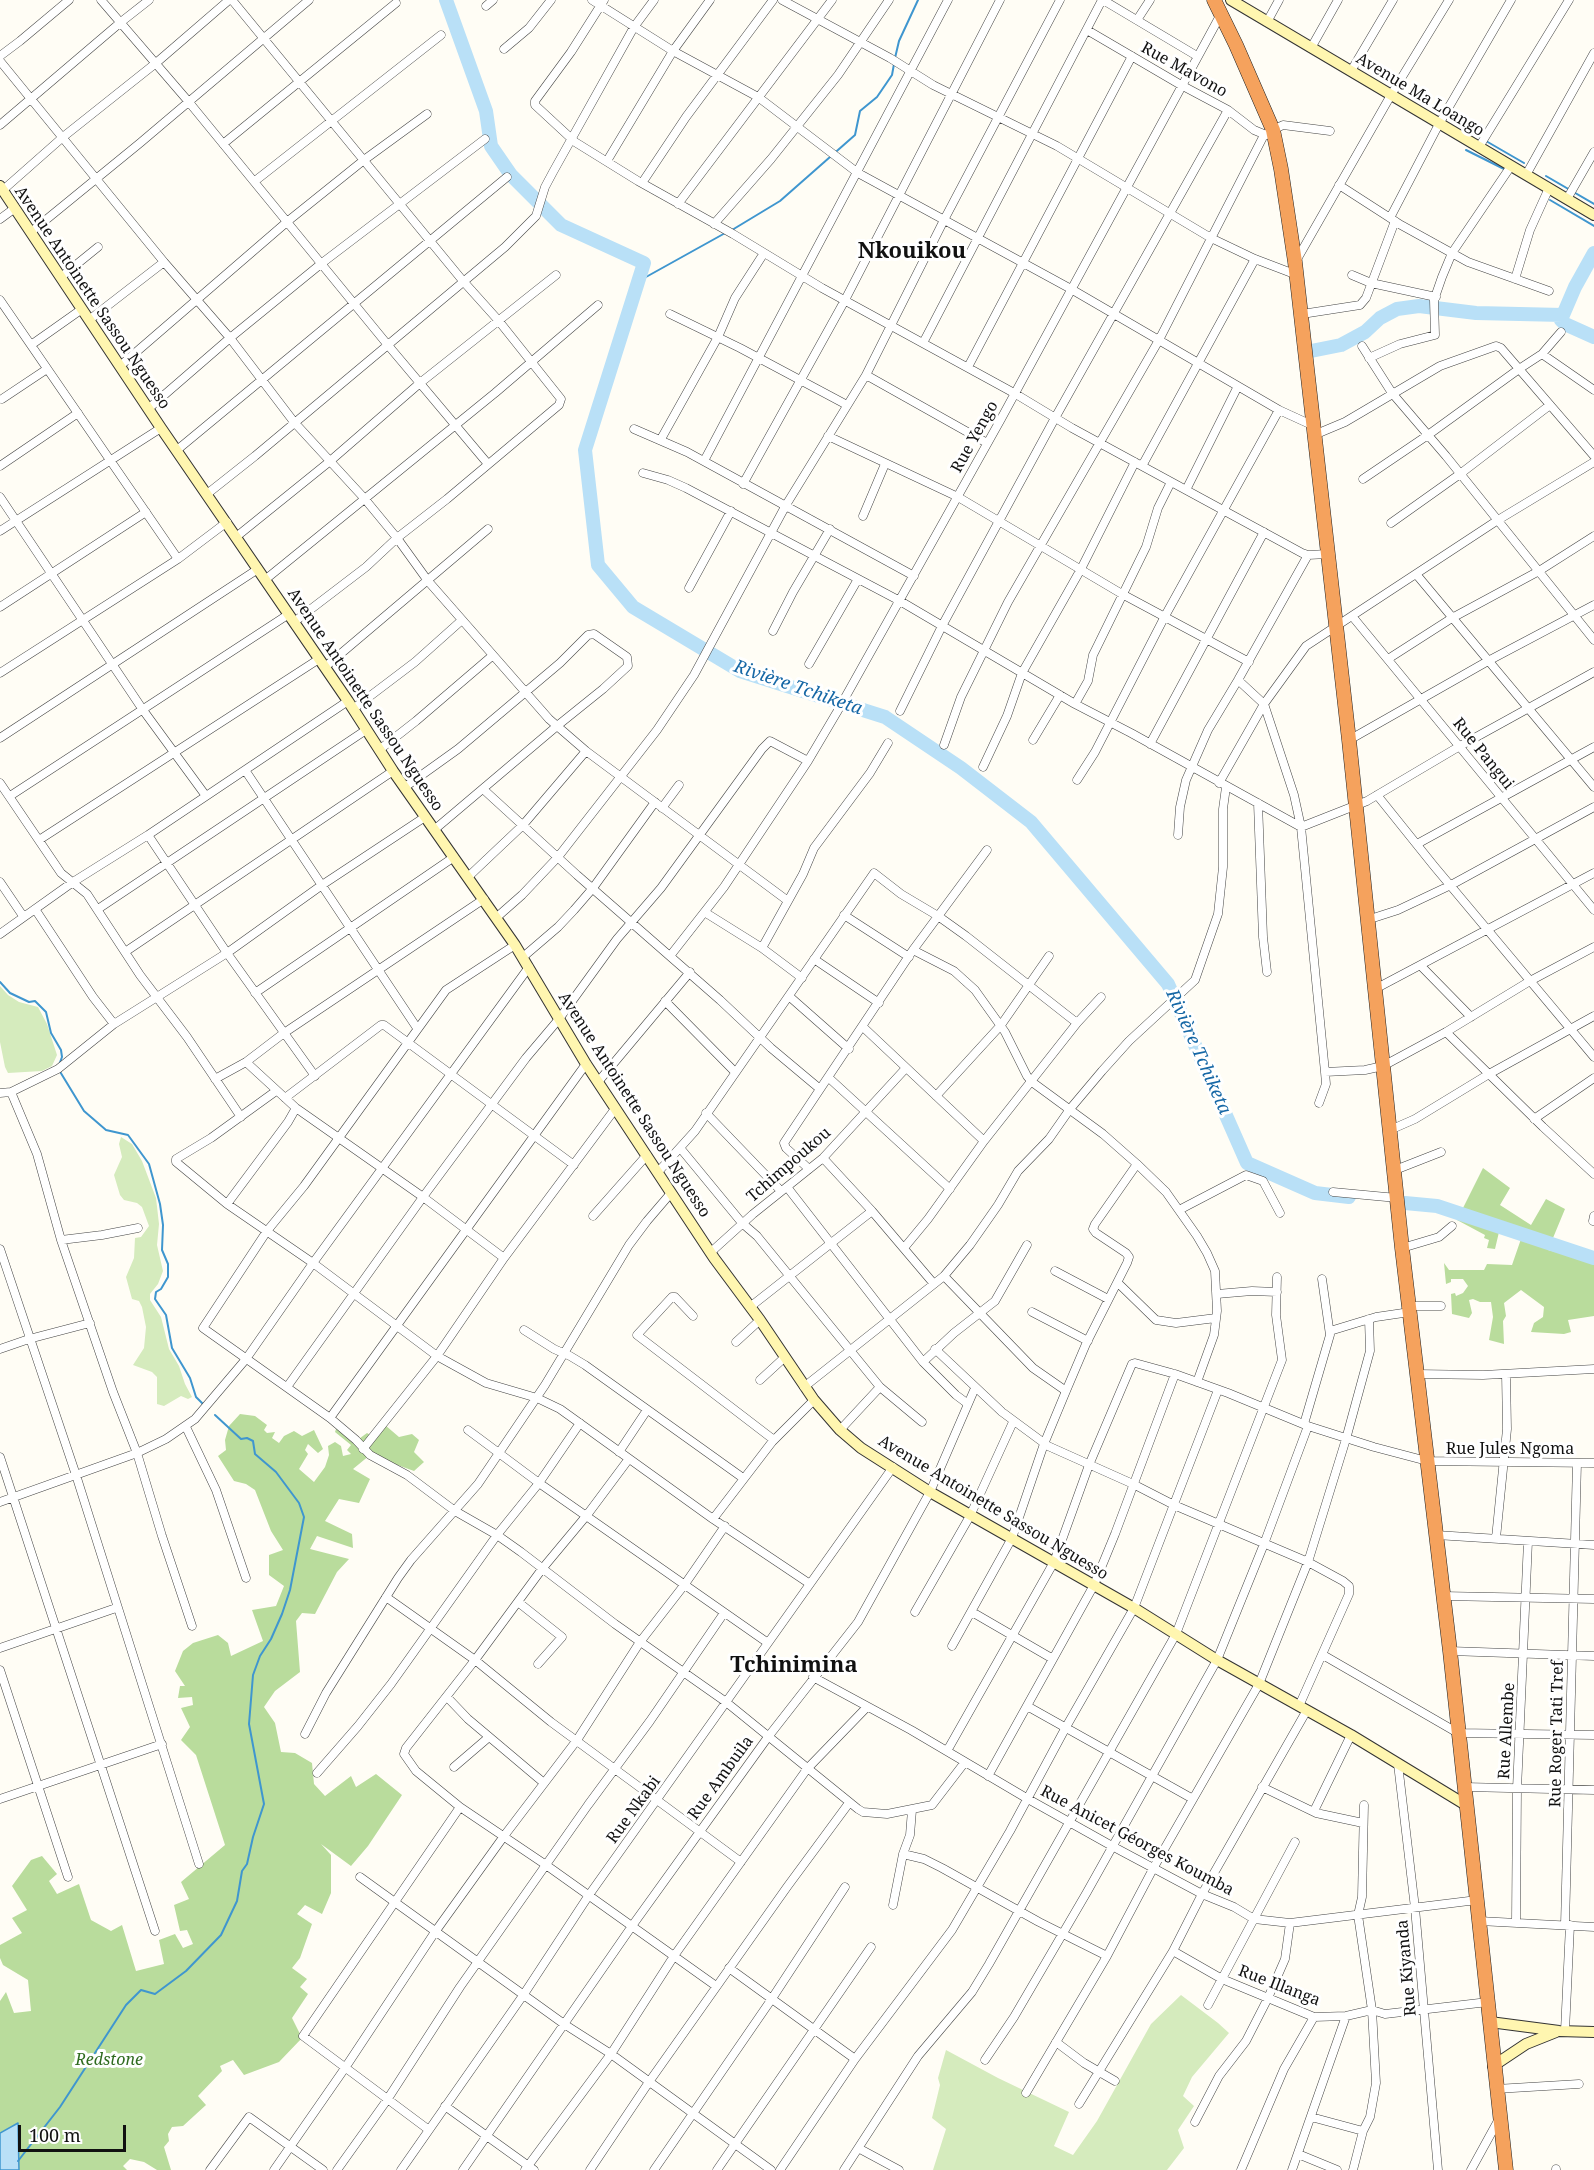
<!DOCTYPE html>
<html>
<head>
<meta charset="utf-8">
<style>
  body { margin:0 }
  #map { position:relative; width:1594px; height:2170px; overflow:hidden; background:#fffdf5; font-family:"Noto Serif",serif }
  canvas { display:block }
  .scale { position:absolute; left:18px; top:2125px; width:108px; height:27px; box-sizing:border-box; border:3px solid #111; border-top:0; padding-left:8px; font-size:18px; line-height:21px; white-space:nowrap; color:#111; -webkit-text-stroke:4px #fff; paint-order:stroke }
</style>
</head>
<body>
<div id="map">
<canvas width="1594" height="2170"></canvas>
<div class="scale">100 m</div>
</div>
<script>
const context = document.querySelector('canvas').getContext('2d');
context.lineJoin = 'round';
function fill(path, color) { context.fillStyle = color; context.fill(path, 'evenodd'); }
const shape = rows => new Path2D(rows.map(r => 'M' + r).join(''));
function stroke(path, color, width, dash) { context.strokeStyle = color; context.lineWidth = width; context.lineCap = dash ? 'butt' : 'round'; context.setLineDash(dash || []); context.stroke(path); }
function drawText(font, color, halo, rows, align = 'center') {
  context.font = font + ' "Noto Serif",serif'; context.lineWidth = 6; context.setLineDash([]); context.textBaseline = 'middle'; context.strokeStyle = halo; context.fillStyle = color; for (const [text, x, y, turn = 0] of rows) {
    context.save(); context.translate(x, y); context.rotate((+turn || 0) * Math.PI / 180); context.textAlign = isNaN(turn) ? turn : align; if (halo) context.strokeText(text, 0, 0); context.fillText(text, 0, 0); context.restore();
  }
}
const green = shape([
  [0,986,8,995,19,1002,38,1007,47,1024,57,1055,52,1066,42,1071,8,1073,5,1067,0,1042],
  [121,1137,132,1144,142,1161,156,1198,159,1224,157,1245,163,1271,158,1284,150,1294,150,1300,161,1317,169,1349,179,1366,185,1384,192,1397,188,1399,181,1396,164,1406,157,1404,157,1377,152,1372,133,1365,144,1348,146,1327,142,1307,139,1301,132,1299,126,1277,134,1258,135,1238,141,1237,149,1226,142,1207,137,1203,124,1200,120,1195,114,1175,122,1157,119,1144],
  [1181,1995,1218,2023,1229,2033,1192,2077,1183,2096,1194,2106,1178,2130,1184,2148,1167,2170,933,2170,946,2129,932,2118,940,2085,938,2078,946,2050,998,2078,1069,2112,1054,2146,1073,2155,1097,2121,1151,2024]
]);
const forest = shape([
  [1483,1168,1510,1188,1500,1205,1531,1225,1546,1199,1565,1209,1548,1250,1588,1260,1594,1251,1594,1316,1568,1320,1571,1332,1564,1334,1531,1332,1534,1323,1543,1317,1544,1307,1521,1290,1504,1303,1506,1316,1503,1321,1504,1344,1489,1340,1493,1317,1491,1302,1480,1302,1473,1299,1469,1300,1472,1313,1469,1318,1452,1314,1451,1294,1455,1293,1456,1296,1463,1293,1468,1286,1463,1279,1451,1279,1451,1282,1446,1284,1444,1263,1449,1270,1484,1270,1487,1264,1512,1265,1521,1239,1499,1232,1495,1249,1487,1248,1489,1240,1484,1238,1485,1235,1457,1220],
  [240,1414,255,1416,267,1425,264,1430,267,1433,275,1432,272,1438,279,1443,284,1436,294,1431,302,1436,314,1430,323,1449,318,1453,308,1444,305,1450,308,1454,299,1469,314,1482,325,1467,329,1455,328,1446,335,1442,341,1446,343,1456,351,1454,347,1450,351,1445,335,1432,337,1426,356,1441,367,1433,372,1436,385,1425,399,1437,412,1434,419,1440,414,1452,424,1462,414,1471,370,1455,353,1469,370,1479,359,1503,339,1499,325,1521,352,1534,353,1548,317,1536,310,1549,349,1559,337,1572,315,1614,302,1613,296,1621,300,1672,275,1691,264,1707,275,1723,281,1752,295,1753,312,1763,314,1784,325,1796,351,1776,356,1787,376,1774,402,1795,368,1846,351,1866,321,1844,331,1855,331,1893,322,1914,305,1905,297,1914,312,1924,300,1958,292,1968,307,1979,300,1987,308,1994,292,2018,302,2038,279,2062,244,2075,233,2060,220,2066,222,2071,198,2096,206,2105,183,2126,172,2127,168,2134,169,2141,164,2147,171,2170,157,2170,144,2162,130,2159,123,2166,127,2170,0,2170,0,2001,6,1992,14,2013,31,2011,28,1980,3,1965,0,1958,0,1945,22,1933,12,1918,27,1910,12,1886,31,1860,42,1856,57,1874,49,1881,57,1894,79,1884,91,1920,111,1931,122,1925,136,1971,164,1964,159,1940,175,1934,183,1948,193,1944,187,1930,180,1931,174,1905,189,1899,181,1882,225,1845,196,1755,181,1740,190,1727,181,1708,193,1705,192,1697,178,1698,180,1686,185,1686,175,1671,183,1651,193,1643,218,1635,228,1643,231,1656,263,1641,252,1610,276,1606,284,1586,269,1575,269,1555,283,1550,271,1531,255,1490,246,1484,234,1481,218,1456,226,1450,225,1440,229,1426]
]);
const water = shape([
  [18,2123,19,2170,0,2170,0,2133,18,2123]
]);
const stream = shape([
  [895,58,899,41,918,0],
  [1467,130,1524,163],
  [1466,150,1506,170],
  [1546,176,1594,204],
  [1550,200,1594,226],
  [732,230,780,201,855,135,860,111,877,97,892,75,894,64],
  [637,282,727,232],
  [0,982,10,993,29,1002,35,1001,46,1012,51,1033,61,1050,62,1057,59,1065],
  [59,1070,84,1111,106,1130,128,1135,149,1164,160,1204,163,1225,162,1250,168,1264,168,1277,161,1289,156,1292,155,1299,166,1315,172,1348,190,1378,196,1397,203,1404],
  [18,2161,60,2107,126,2005,141,1990,155,1994,186,1971,221,1935,237,1901,242,1871,247,1864,253,1837,264,1804,249,1724,253,1675,260,1656,271,1639,282,1614,290,1590,304,1517,299,1503,276,1472,255,1454,253,1441,247,1438,241,1439,215,1415]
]);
const river = shape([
  [446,0,486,111,491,146,511,175,561,225,644,263,585,450,598,565,633,607,740,671,885,717,961,768,1031,822,1168,984,1247,1163,1315,1193,1349,1197],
  [1563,315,1575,287,1594,253],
  [1311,351,1341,345,1365,332,1380,318,1397,309,1419,306,1476,313,1563,315,1561,320,1565,324,1594,337],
  [1405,1203,1437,1206,1594,1258]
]);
const street = shape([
  [101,0,188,101,387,344,488,464],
  [232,0,463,281,498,320,561,399,559,405,447,499,397,538,366,567,294,622],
  [592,0,673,51,758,97,858,173,1071,289,1279,410,1314,426],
  [604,0,571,52,535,101,535,105,575,142,638,181,733,234,822,288,1014,393,1072,428,1302,553,1308,555,1328,554],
  [782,0,890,58,933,85,1057,146,1211,238,1255,259,1297,275],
  [1103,0,1197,56],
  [486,6,493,0],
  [1137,20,1150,0],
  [1267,22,1279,0],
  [1087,30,1181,85,1228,110,1254,130,1266,135],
  [1311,48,1338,0],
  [504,49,529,28,551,0],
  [0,56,20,41,69,0],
  [0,61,164,262,230,338,294,422,364,498,397,538,428,581,549,719,586,751,788,901],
  [1351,71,1393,0],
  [0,125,121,22,149,0],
  [223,144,396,3],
  [1479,147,1569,0],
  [607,161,673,51,710,0],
  [1526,175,1594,53],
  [255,181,441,35],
  [642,183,686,117,773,0],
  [1339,185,1401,225,1468,262,1549,291],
  [3,190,63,137,156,63,229,0],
  [1567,199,1594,152],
  [678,204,832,0],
  [1390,218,1439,124,1511,0],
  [0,219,15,208],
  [714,224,771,159,838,75,889,0],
  [31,232,140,143,309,0],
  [1296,261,1391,95,1449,0],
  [1352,275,1371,283,1436,297],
  [61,277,98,247],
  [1515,279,1530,230,1549,188],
  [0,300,178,559],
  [670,314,740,348,847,405],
  [1302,314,1360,305,1366,298,1395,221],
  [89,320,164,262],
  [923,343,1102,0],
  [31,345,82,309],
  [1362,346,1392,393,1446,456,1594,640],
  [1542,354,1594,390],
  [1369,358,1400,344,1435,335,1434,300,1442,277,1452,253,1511,166],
  [120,366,288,221,364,160,427,114],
  [968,367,1132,56],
  [866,375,987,443],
  [2,399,47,369],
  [148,409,230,338,322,263,485,139],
  [634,429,687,452,914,576],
  [1314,435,1345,422,1440,366,1496,346,1501,348,1594,456],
  [828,436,958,497,1122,594,1249,662],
  [661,439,718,337,735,298,764,253],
  [177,450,507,177],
  [704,461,948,0],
  [0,466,78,413],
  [1142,466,1255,259],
  [643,473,668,480,686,488,900,601,1075,704,1131,733,1301,827,1367,801,1460,746,1594,672],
  [1363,479,1428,435,1519,369,1542,354,1561,332],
  [743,484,845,300,1000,0],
  [1186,490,1238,386],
  [207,494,255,456,505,247,536,216,545,187,553,172,634,27,654,0],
  [0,497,143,710,206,796],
  [863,516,885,464],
  [1391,523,1460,474,1550,405],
  [0,531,161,428],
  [236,537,329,462,420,383,556,275],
  [1416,574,1594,787],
  [266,579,495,393,598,305],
  [689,588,731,511],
  [0,607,146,512],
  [1352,616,1594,910],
  [773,631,793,592,830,529],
  [1388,659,1452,618,1539,571,1594,536],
  [809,664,858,579],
  [325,667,488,529],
  [0,673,178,559,227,522],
  [1238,680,1264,704,1294,795,1301,827,1325,1072,1326,1084,1319,1103],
  [1075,704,1088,681,1093,655,1146,547,1158,508,1171,482],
  [353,709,415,662,462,620],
  [900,711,942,626,1055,418,1228,110],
  [0,738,258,569],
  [1033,740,1060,695],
  [1349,740,1488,661,1594,605],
  [1150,744,1264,532],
  [944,745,961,697,1008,602,1159,340,1263,137,1273,130,1283,125,1330,131],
  [379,750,416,721,492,656],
  [983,767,1007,716,1022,673,1081,569,1135,462],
  [245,770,417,1028],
  [1077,780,1095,752,1165,616,1279,410],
  [0,783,61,873,87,894,140,975,187,1037,241,1117],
  [1219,783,1264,704,1306,646,1498,520,1594,462],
  [405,787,458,749,560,663,588,635,594,634,627,657,628,666,603,689,557,726,434,830],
  [483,789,577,875,720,1000,771,1048,820,1089],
  [1377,795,1434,866,1594,1057],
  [10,796,289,614],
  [1258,803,1263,937,1267,972],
  [662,808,679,785],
  [148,835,227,953,315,1076],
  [1178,835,1180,807,1186,780,1208,730,1238,680,1308,555],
  [39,840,319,659],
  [1417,844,1594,747],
  [468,877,523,825,586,751],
  [0,882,23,916],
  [35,909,93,997,114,1024],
  [98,909,366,730],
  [706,913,762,948,802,978],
  [844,915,909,957],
  [497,917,522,895,558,857,657,730,694,675,786,505,866,375,944,220,1060,0],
  [1367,920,1398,910,1451,885,1594,807],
  [0,934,73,882,148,835,348,701],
  [515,945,446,990,304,1186,267,1231,203,1328,330,1418,356,1440,370,1455,407,1475,455,1511,497,1535,521,1552,615,1624,726,1702,858,1809,863,1812,887,1814,932,1805,965,1762],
  [762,948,803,874,814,848,870,773,888,743],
  [913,950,954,971,975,990,1005,1032,1027,1076,1032,1082,1103,1134,1137,1164,1166,1192,1197,1236,1207,1253,1215,1271,1217,1311,1214,1335,1197,1382],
  [125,952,393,771],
  [670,956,724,887,808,761,837,712,1001,419,1221,14],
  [523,957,558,927,574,910,593,888,655,802],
  [814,959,879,1003],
  [1421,966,1471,1017],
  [1375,989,1594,873],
  [255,993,454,857],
  [790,997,849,1049],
  [665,1001,735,1072],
  [863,1027,984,1141],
  [1446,1032,1543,1127,1594,1174],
  [246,1062,296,1108,423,1197,504,1258],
  [1325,1072,1365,1070,1383,1066,1446,1032,1530,981,1594,947],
  [829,1078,950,1189],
  [215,1079,246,1062,284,1033,484,899],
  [598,1082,690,972],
  [276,1091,211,1138,176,1159,176,1162,227,1204,313,1263,437,1356,486,1383,537,1398,560,1409,713,1519,810,1584],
  [11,1092,37,1154,61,1240,113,1392,137,1453,162,1536,192,1626],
  [0,1093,11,1092,58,1069,114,1024,227,953,322,885,425,817],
  [936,1096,1001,1025,1049,956],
  [285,1098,381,1025,384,1025,574,1165],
  [706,1113,781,1191],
  [1534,1119,1594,1078],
  [1390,1130,1415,1119,1489,1074,1594,1016],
  [681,1149,742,1223,757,1236,880,1387,922,1422],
  [823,1158,872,1211,934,1284],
  [809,1169,786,1148,784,1143,913,950,987,850],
  [1395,1170,1441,1152],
  [658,1172,695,1131,874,873,901,894,938,916,966,936,1077,1023],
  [787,1187,923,1362,956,1395,968,1404],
  [1333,1192,1397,1198],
  [227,1204,288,1122,296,1108],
  [1179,1210,1246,1175,1263,1181,1280,1213],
  [593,1216,647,1155],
  [1593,1221,1594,1216],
  [61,1240,102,1235,138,1228],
  [904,1248,928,1219,984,1141,1077,1023,1101,997],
  [1402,1248,1439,1237,1452,1226],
  [0,1249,76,1475,199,1864],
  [711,1252,753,1214,823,1158,906,1068],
  [1055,1271,1108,1299],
  [944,1276,1033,1368,1066,1391],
  [1118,1283,1156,1320,1176,1323,1216,1318],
  [1217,1294,1252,1291,1277,1292],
  [1409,1306,1441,1306],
  [750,1307,872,1211],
  [1032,1312,1088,1341],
  [693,1316,675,1297,672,1297,637,1335,774,1440],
  [524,1330,554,1349,570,1356,585,1365,743,1478],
  [1330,1331,1376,1317,1410,1312],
  [736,1342,760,1320],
  [0,1349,29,1339,90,1323],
  [935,1349,1002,1412,1048,1446,1133,1484,1174,1505,1308,1562,1343,1581,1349,1586,1349,1594,1299,1706],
  [923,1362,954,1333,995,1301,1027,1245],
  [1417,1374,1483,1375,1594,1369],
  [760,1380,785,1357],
  [287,1387,423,1197,526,1058,559,1019,617,939,661,888,762,749,770,741,808,761],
  [804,1387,944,1276,970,1245,998,1205,1018,1171,1049,1139,1070,1109,1102,1071,1129,1041,1195,980,1218,914,1223,867,1223,809,1226,787],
  [330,1418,586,1064],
  [1304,1424,1330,1335,1322,1279],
  [186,1427,216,1490,246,1578],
  [468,1430,539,1483,768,1643],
  [840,1430,880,1387],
  [363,1449,437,1356,504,1258,615,1109],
  [619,1452,647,1410],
  [0,1457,155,1931],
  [628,1460,587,1515,542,1569,475,1660,406,1748,404,1754,416,1771,460,1807,546,1865,716,1986],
  [0,1502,137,1453,166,1439,195,1419,246,1359,313,1263,529,967],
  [713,1519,772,1442,814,1400],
  [1436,1535,1594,1545],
  [1496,1538,1507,1429,1506,1374],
  [1443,1596,1594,1599],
  [386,1597,475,1660,551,1722,741,1862],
  [518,1602,562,1637,538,1664],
  [915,1612,970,1516,1013,1422],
  [972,1612,1053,1659],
  [952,1646,1012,1538,1044,1444,1066,1391,1086,1344,1127,1263,1129,1257,1126,1253,1096,1233,1093,1229,1095,1224,1137,1164],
  [0,1648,116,1608],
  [1450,1651,1594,1656],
  [1323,1655,1458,1733,1594,1735],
  [0,1670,68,1877],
  [813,1677,911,1730,1028,1799,1112,1846,1202,1894,1234,1907,1254,1919,1290,1923,1477,1900],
  [447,1697,468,1719,544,1783],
  [1027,1706,1193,1799],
  [305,1734,326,1693,398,1578,411,1560,478,1484,545,1385,629,1245,647,1221,671,1193],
  [947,1751,1054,1562,1089,1465,1132,1364,1135,1363,1175,1374,1228,1393,1308,1426,1374,1447,1427,1461,1594,1463],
  [1398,1764,1415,1908,1438,2170],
  [454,1767,489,1737],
  [317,1773,358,1726,391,1684,497,1535,539,1483,580,1423],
  [988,1776,1094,1585,1115,1534,1175,1374],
  [1262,1787,1316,1813,1363,1823],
  [1465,1787,1594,1790],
  [0,1799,162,1744],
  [1314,1811,1351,1735],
  [903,1854,924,1859,942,1868,1039,1922,1107,1956],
  [360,1877,564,2024,611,2054,771,2170],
  [893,1905,903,1854,910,1835,912,1810],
  [1479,1921,1594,1927],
  [1516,1922,1517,1789,1528,1541],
  [1565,1925,1577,1463],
  [1173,1951,1222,1979,1314,2017,1346,2016,1372,2010,1385,2014,1488,2002],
  [729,1968,855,2059],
  [1208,2005,1295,1842],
  [1565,2031,1570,1925],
  [1056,2042,1084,2063,1115,2081],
  [985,2060,1014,2017,1087,1892,1217,1660,1264,1544,1308,1426],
  [1496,2089,1579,2084],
  [1026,2093,1107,1956,1154,1867,1259,1684,1308,1562,1346,1439,1370,1351,1369,1319],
  [1079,2104,1173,1951,1202,1894,1307,1710],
  [445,2106,534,2170],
  [1311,2117,1363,2131],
  [1195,2122,1219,2076,1246,2041,1268,1998,1285,1959,1290,1923],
  [429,2130,303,2036,460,1807],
  [860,2149,899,2170],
  [1298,2154,1337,2170],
  [1556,2169,1556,2170],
  [210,2170,249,2117,323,2170],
  [274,2170,345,2068,435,1932,504,1836,577,1740,640,1642,685,1584,725,1526],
  [337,2170,387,2100,460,1987,588,1805,650,1721,724,1613],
  [401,2170,524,1994,589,1895,893,1467],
  [463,2170,632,1926,768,1737,858,1622,930,1492,975,1388],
  [525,2170,611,2054,674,1956,807,1769,867,1707],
  [590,2170,649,2082,787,1887,849,1803],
  [654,2170,771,2000,845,1887],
  [717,2170,871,1947],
  [780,2170,855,2059,952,1930,1010,1831,1066,1727,1134,1608,1218,1390],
  [844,2170,918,2056,972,1992,989,1964,1176,1634,1282,1360,1276,1315,1277,1277],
  [1241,2170,1284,2069,1314,2017],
  [1292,2170,1346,2016],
  [1353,2170,1363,2131,1370,2117,1376,2083,1372,2010,1358,1915,1362,1897,1364,1805],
  [1471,2170,1499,2119]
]);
const secondary = shape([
  [1231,0,1594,215],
  [0,186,161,428,348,701,393,771,515,945,586,1064,714,1258,760,1320,814,1400,840,1430,861,1448,930,1492,1134,1608,1217,1660,1351,1735,1466,1805],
  [1490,2022,1559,2031,1594,2032],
  [1493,2066,1526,2044,1556,2032]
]);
const highway = shape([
  [1214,0,1236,45,1273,130,1281,169,1295,262,1349,740,1402,1248,1450,1651,1506,2170]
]);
const streetNames = [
  ["Rue Mavono",1184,70,29],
  ["Avenue Ma Loango",1420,95,31],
  ["Avenue Antoinette Sassou Nguesso",92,298,56],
  ["Rue Yengo",975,437,-61],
  ["Avenue Antoinette Sassou Nguesso",365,700,56],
  ["Rue Pangui",1483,754,51],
  ["Avenue Antoinette Sassou Nguesso",634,1105,57],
  ["Tchimpoukou",789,1165,-41],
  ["Rue Jules Ngoma",1510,1449],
  ["Avenue Antoinette Sassou Nguesso",993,1508,31],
  ["Rue Allembe",1507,1731,-87],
  ["Rue Roger Tati Tref",1557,1734,-89],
  ["Rue Ambuila",721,1778,-54],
  ["Rue Nkabi",634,1810,-54],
  ["Rue Anicet Géorges Koumba",1137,1841,28],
  ["Rue Kiyanda",1407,1968,-95],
  ["Rue Illanga",1279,1986,21]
];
const parkNames = [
  ["Redstone",109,2060]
];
const waterNames = [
  ["Rivière Tchiketa",798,688,19],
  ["Rivière Tchiketa",1198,1052,66]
];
const districtNames = [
  ["Nkouikou",912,252],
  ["Tchinimina",794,1666]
];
fill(green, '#d5ebbd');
fill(forest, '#b9dc9c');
fill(water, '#b9e0f7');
stroke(water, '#3f96cf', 1.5);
stroke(stream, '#3f96cf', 2);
stroke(river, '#b9e0f7', 14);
stroke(street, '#444', 9);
stroke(secondary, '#333', 12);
stroke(highway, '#222', 15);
stroke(street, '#fff', 8);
stroke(secondary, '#fff6b0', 10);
stroke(highway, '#f5a25d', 14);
drawText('16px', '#111', '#fff', streetNames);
drawText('italic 16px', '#2f6b1f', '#fff', parkNames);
drawText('italic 18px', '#1768a6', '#fff', waterNames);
drawText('bold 22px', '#111', '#fff', districtNames);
</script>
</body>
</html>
